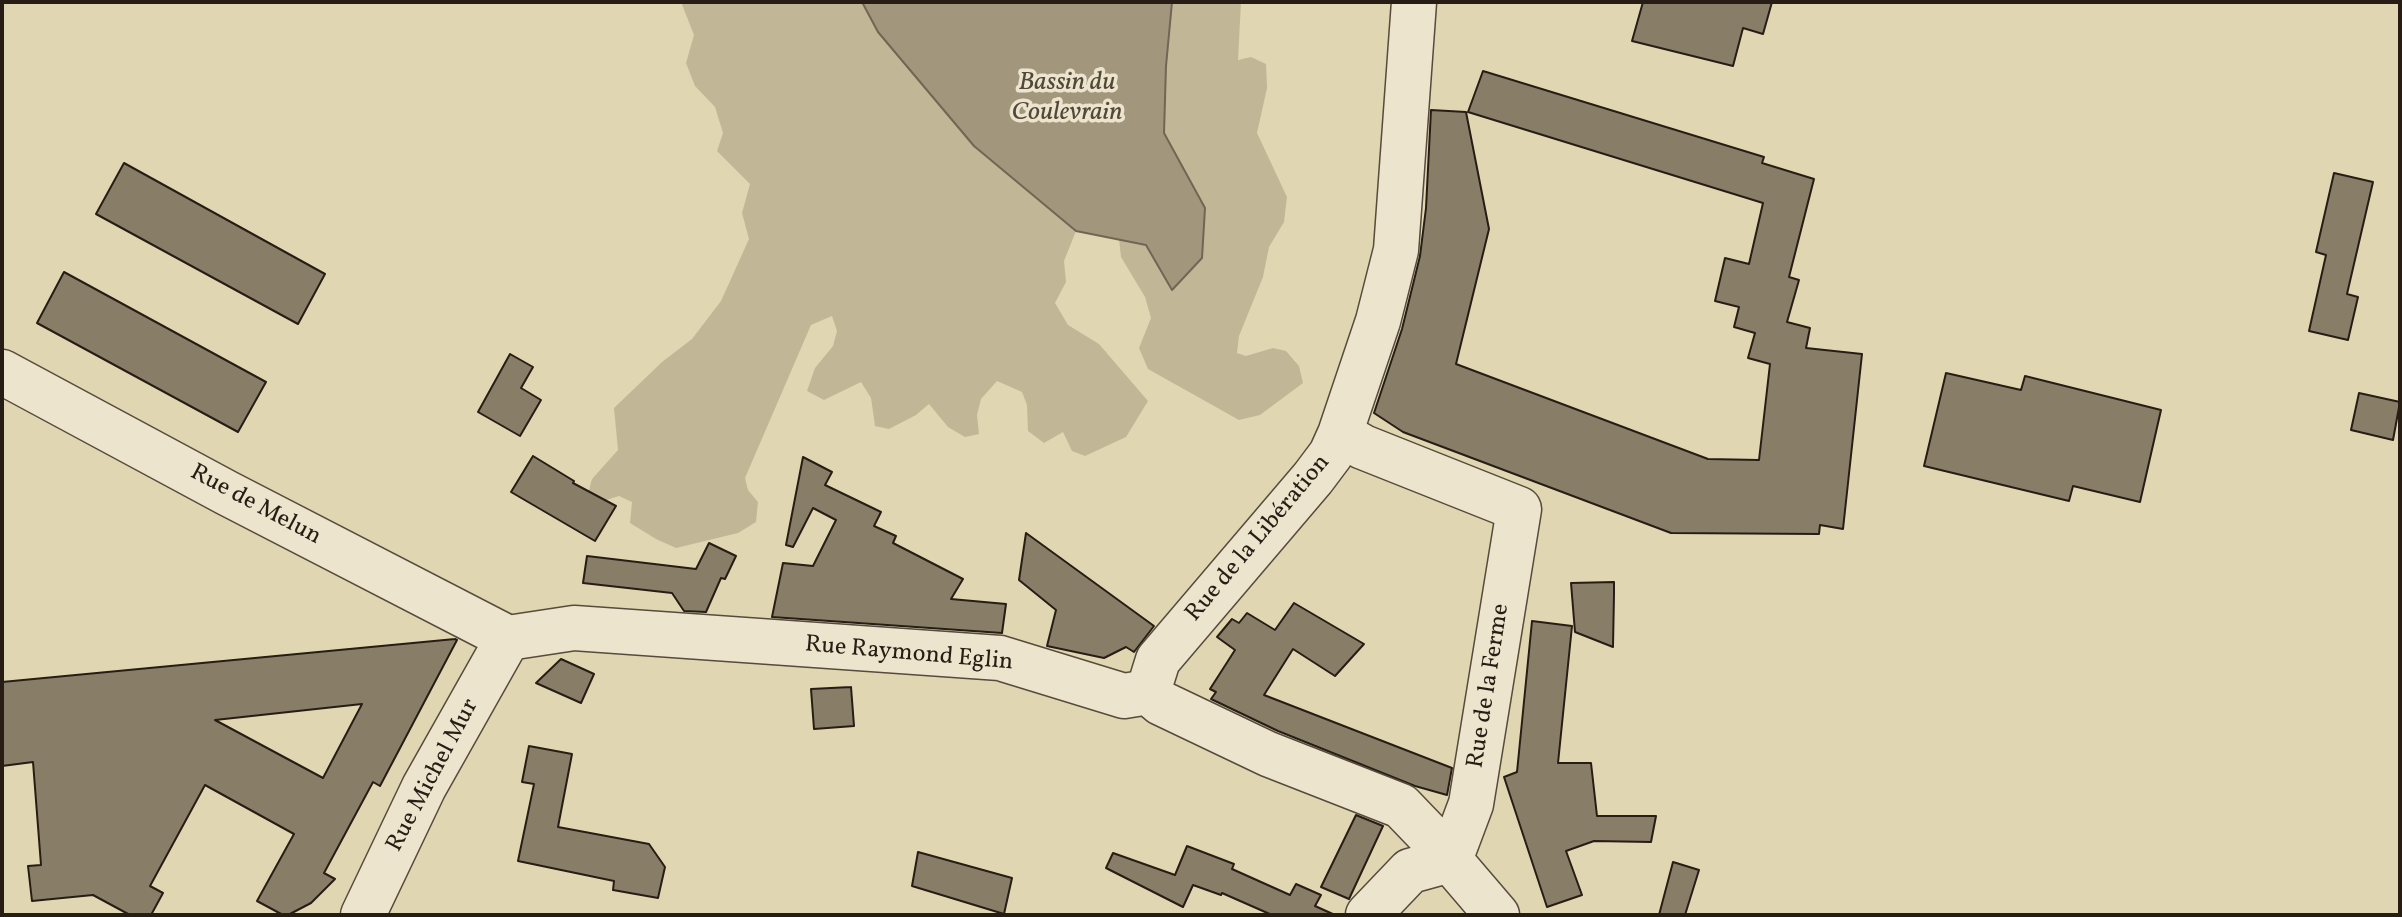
<!DOCTYPE html>
<html>
<head>
<meta charset="utf-8">
<style>
  body { margin:0 }
  #map { position:relative; width:2402px; height:917px; overflow:hidden; background:#e1d6b2; font-family:Vollkorn,serif }
  canvas { display:block }
  .frame { position:absolute; inset:0; border:4px solid #271d15; pointer-events:none }
</style>
</head>
<body>
<div id="map">
<canvas width="2402" height="917"></canvas>
<div class="frame"></div>
</div>
<script>
const context = document.querySelector('canvas').getContext('2d');
context.lineJoin = 'round';
function fill(path, color) { context.fillStyle = color; context.fill(path, 'evenodd'); }
const shape = rows => new Path2D(rows.map(r => 'M' + r).join(''));
function stroke(path, color, width, dash) { context.strokeStyle = color; context.lineWidth = width; context.lineCap = dash ? 'butt' : 'round'; context.setLineDash(dash || []); context.stroke(path); }
function drawText(font, color, halo, rows, align = 'center') {
  context.font = font + ' Vollkorn,serif'; context.lineWidth = 7; context.setLineDash([]); context.textBaseline = 'middle'; context.strokeStyle = halo; context.fillStyle = color; for (const [text, x, y, turn = 0] of rows) {
    context.save(); context.translate(x, y); context.rotate((+turn || 0) * Math.PI / 180); context.textAlign = isNaN(turn) ? turn : align; if (halo) context.strokeText(text, 0, 0); context.fillText(text, 0, 0); context.restore();
  }
}
const green = shape([
  [681,2,862,2,878,32,974,146,1076,231,1064,261,1066,282,1055,303,1068,325,1099,344,1148,401,1126,437,1085,456,1072,451,1063,432,1044,443,1028,431,1027,405,1022,392,997,381,981,399,977,415,979,434,965,437,948,427,929,404,916,415,889,429,875,426,871,398,861,382,824,400,807,391,815,368,833,346,837,331,832,316,811,325,745,478,748,490,758,502,756,522,738,533,676,548,656,539,630,523,632,502,619,496,597,503,588,494,592,479,618,450,614,408,662,362,692,339,721,301,749,239,742,213,750,184,717,151,723,133,715,107,695,86,686,63,694,35],
  [1172,2,1241,2,1238,60,1251,57,1266,64,1267,88,1257,133,1287,197,1284,222,1269,247,1263,277,1239,336,1237,353,1246,356,1273,348,1286,351,1299,366,1303,383,1260,415,1239,420,1148,369,1139,348,1151,318,1145,297,1121,257,1119,239,1146,245,1205,208,1164,133,1166,66]
]);
const water = shape([
  [862,2,1172,2,1166,66,1164,133,1205,208,1202,258,1172,290,1146,245,1076,231,974,146,878,32,862,2]
]);
const building = shape([
  [1643,2,1772,2,1763,34,1743,28,1733,66,1632,41,1643,2],
  [1483,71,1764,157,1762,163,1814,179,1789,277,1799,280,1787,322,1810,328,1806,348,1862,354,1843,529,1820,525,1819,534,1671,533,1403,432,1374,413,1402,329,1420,256,1426,208,1431,110,1466,112,1489,229,1456,364,1708,459,1759,460,1770,364,1748,358,1755,333,1734,327,1739,307,1715,301,1725,258,1749,264,1763,203,1468,112,1483,71],
  [124,163,325,274,298,324,96,214,124,163],
  [2334,173,2373,182,2347,294,2358,297,2348,340,2309,331,2326,255,2316,252,2334,173],
  [64,272,266,382,238,432,37,323,64,272],
  [510,354,533,367,521,388,541,400,520,436,478,412,510,354],
  [1946,373,2021,390,2025,376,2161,410,2140,502,2073,486,2069,501,1924,466,1946,373],
  [2359,393,2400,402,2393,440,2351,430,2359,393],
  [533,456,574,481,573,483,616,506,595,541,511,492,533,456],
  [803,457,832,472,825,485,881,512,874,526,896,536,893,543,963,579,951,599,1006,604,1002,633,772,617,783,563,813,566,836,520,813,508,793,547,786,545,803,457],
  [1026,533,1154,626,1134,652,1126,647,1104,658,1047,646,1056,610,1019,580,1026,533],
  [709,543,736,556,725,579,721,578,706,612,684,611,672,593,583,583,587,556,696,569,709,543],
  [1614,582,1614,594,1613,647,1575,632,1571,583,1614,582],
  [1294,603,1364,644,1335,676,1293,649,1264,695,1452,768,1447,795,1415,786,1278,731,1211,699,1216,692,1210,689,1235,650,1217,637,1232,619,1239,623,1247,613,1275,630,1294,603],
  [1532,621,1572,626,1558,763,1591,763,1597,816,1656,816,1651,842,1594,841,1566,851,1582,895,1547,907,1504,777,1517,772,1532,621],
  [455,639,457,640,380,786,373,782,324,873,335,879,311,903,288,915,283,915,257,901,294,834,205,785,150,886,163,893,151,915,130,915,93,895,32,901,28,866,41,865,33,762,2,766,2,682,455,639],
  [362,704,323,778,215,720,362,704],
  [561,659,594,674,581,703,536,683,561,659],
  [851,687,854,726,814,729,811,689,851,687],
  [529,746,572,754,558,827,649,844,665,867,658,898,613,890,614,881,518,861,534,784,522,782,529,746],
  [1356,815,1383,826,1349,899,1321,887,1356,815],
  [1187,846,1234,864,1232,869,1290,895,1296,884,1321,895,1315,906,1335,915,1272,915,1222,893,1221,895,1193,885,1183,907,1106,868,1113,853,1175,875,1187,846],
  [918,852,1012,878,1004,914,912,886,918,852],
  [1673,862,1699,870,1685,915,1659,915,1673,862]
]);
const minor = shape([
  [2,372,227,493,508,638],
  [1340,434,1363,447,1519,509,1471,804,1450,860],
  [508,638,574,628,1000,658,1124,696,1148,692],
  [1148,692,1158,660,1313,478,1331,454,1340,434,1378,321,1396,250,1414,2],
  [1148,692,1161,703,1268,754,1401,806,1426,832,1497,915],
  [363,915,424,787,508,638],
  [1368,915,1410,871,1450,860]
]);
const streetNames = [
  ["Rue de Melun",255,506,28],
  ["Rue de la Libération",1259,539,-50],
  ["Rue Raymond Eglin",909,655,5],
  ["Rue de la Ferme",1490,686,-81],
  ["Rue Michel Mur",434,776,-62]
];
const waterNames = [
  ["Bassin du",1067,84],
  ["Coulevrain",1067,114]
];
fill(green, '#c1b797');
fill(water, '#a2977d');
stroke(water, '#716653', 2);
fill(building, '#887d67');
stroke(building, '#271d15', 2);
stroke(minor, '#564b3c', 47);
stroke(minor, '#ece4cd', 44);
drawText('24px', '#271d15', '#ece4cd', streetNames);
drawText('italic 26px', '#524839', '#ece4cd', waterNames);
</script>
</body>
</html>
